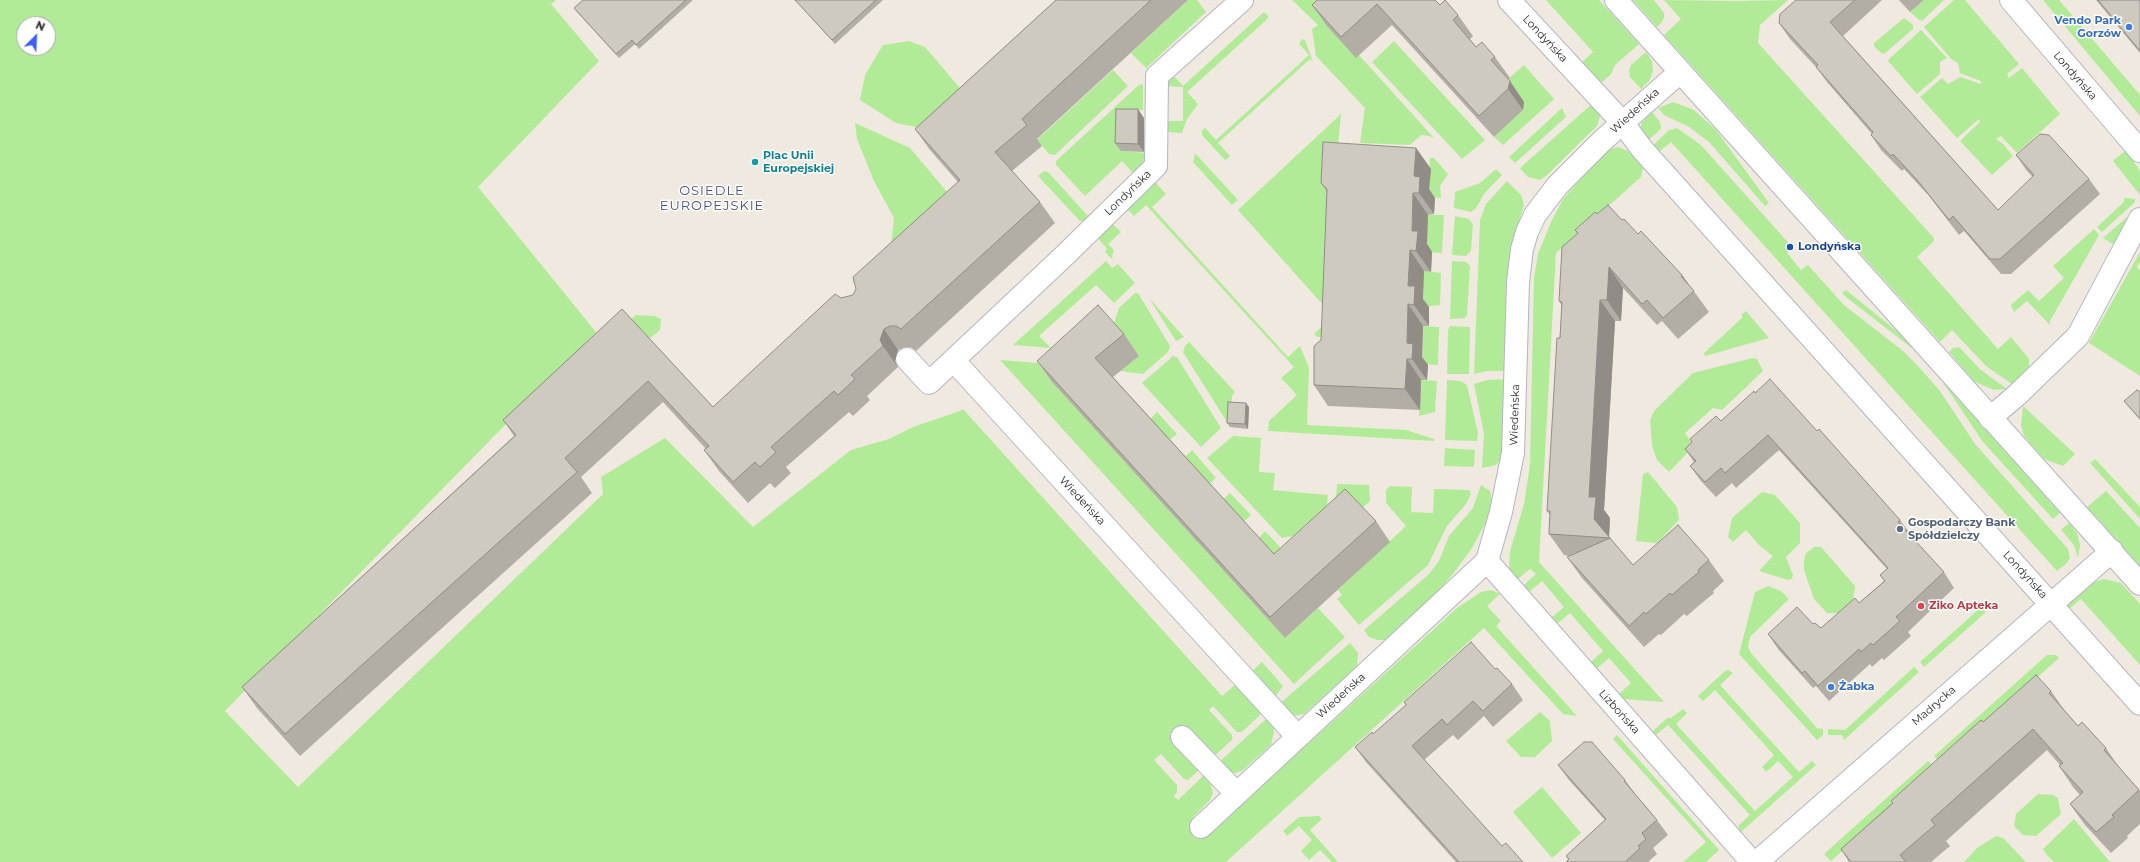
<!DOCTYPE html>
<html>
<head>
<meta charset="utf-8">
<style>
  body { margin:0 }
  #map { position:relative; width:2140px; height:862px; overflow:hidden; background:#f0e9df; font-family:Montserrat,sans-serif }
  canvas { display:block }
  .north { position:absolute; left:16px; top:16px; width:40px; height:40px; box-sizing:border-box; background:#fff; border:1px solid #ababab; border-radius:50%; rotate:24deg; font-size:11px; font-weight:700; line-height:16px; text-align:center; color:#2e2e2e }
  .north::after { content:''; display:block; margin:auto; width:14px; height:18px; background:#3d5fff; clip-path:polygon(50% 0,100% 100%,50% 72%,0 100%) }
</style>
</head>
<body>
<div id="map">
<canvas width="2140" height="862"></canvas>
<div class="north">N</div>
</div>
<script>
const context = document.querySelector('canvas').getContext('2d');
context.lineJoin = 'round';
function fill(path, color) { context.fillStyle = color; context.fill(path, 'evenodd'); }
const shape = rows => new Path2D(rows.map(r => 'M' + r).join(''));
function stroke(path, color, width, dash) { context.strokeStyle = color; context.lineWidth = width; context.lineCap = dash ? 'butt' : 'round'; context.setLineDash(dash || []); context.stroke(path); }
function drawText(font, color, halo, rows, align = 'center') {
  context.font = font + ' Montserrat,sans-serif'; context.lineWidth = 3; context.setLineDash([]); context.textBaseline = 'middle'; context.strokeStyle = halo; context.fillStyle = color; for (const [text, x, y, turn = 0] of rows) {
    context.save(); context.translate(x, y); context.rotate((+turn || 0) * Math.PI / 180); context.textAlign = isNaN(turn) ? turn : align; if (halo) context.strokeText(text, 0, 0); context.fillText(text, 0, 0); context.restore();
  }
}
const green = shape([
  [0,0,556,0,551,4,599,61,478,187,596,332,225,711,298,787,603,494,601,477,665,438,753,527,851,450,889,439,913,427,960,411,963,409,1222,696,1235,685,1262,713,1242,732,1237,732,1213,706,1209,710,1232,735,1232,740,1212,758,1174,742,1199,770,1188,780,1184,779,1161,754,1154,760,1177,785,1177,792,1174,796,1178,800,1204,775,1211,785,1213,793,1210,800,1193,817,1208,835,1457,608,1481,592,1491,590,1500,594,1487,606,1501,621,1496,626,1577,716,1563,714,1484,628,1226,862,0,862],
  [24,24,48,24,48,48,24,48],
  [1188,0,1197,0,1206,12,1146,68,1131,53],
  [1292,0,1317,0,1334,19,1356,57,1359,55,1434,138,1429,136,1421,135,1410,145,1360,143,1365,108,1316,56,1312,29,1318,25],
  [1546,0,1599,0,1639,44,1615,65,1611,74,1599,85,1580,64,1593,52],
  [1633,0,1654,0,1664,13,1664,18,1661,23,1657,27],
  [1664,0,1736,1,1788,0,1760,25,1758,43,1934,238,1934,241,1917,257,1998,349,2011,337,2029,359,2029,369,2013,385,1986,366,1952,330,1940,342,1664,35,1681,19],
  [1924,0,1944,0,1922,21,1919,20,1910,12],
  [1954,0,1965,0,2019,64,2007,74,2009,78,2022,68,2060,114,2017,153,2001,136,1996,139,2003,144,2013,156,1992,175,1960,141,1980,122,1979,119,1957,138,1920,97,1942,78,1948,84,1960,77,1981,84,1981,81,1960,73,1958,63,1951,59,1924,27],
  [2043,0,2059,0,2140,95,2140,116],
  [1264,12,1269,17,1264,22,1187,92,1198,104,1187,119,1182,133,1166,132,1165,121,1183,121,1183,87,1165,86,1166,80,1172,74,1183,86],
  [1904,18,1913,25,1913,29,1884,54,1881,53,1874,46,1874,43],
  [1921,30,1947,58,1940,62,1940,74,1917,94,1888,61,1889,59],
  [1302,39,1305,40,1313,62,1310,59,1218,143,1230,156,1226,160,1224,159,1202,135,1202,130,1205,128,1216,140,1309,55,1299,44],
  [909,41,925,47,965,94,921,128,896,123,860,100,865,75,883,45],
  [1394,41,1485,140,1462,159,1372,62],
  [1646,52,1652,61,1653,71,1649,81,1641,89,1630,77,1629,70,1631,65],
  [1524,65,1554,99,1503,145,1494,137,1523,110,1506,81],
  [1113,70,1128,86,1055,155,1049,154,1037,140],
  [1140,84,1143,85,1143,110,1124,109,1121,151,1148,153,1148,163,1134,174,1122,161,1085,196,1056,165,1056,161],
  [1673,102,1694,110,1716,130,1769,203,1765,206,1709,142,1689,127,1664,115,1658,108],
  [1593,103,1600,116,1597,126,1546,176,1540,180,1528,177,1520,168],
  [1562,108,1566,117,1515,163,1509,157],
  [1652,112,1660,122,1661,129,1646,142,1639,131,1642,122],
  [1341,114,1338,146,1337,337,1317,337,1314,334,1333,316,1238,210],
  [855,123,910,148,947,192,947,204,865,278,851,283,891,245,894,218,874,181,857,139],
  [1677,128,1701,145,1793,248,1787,253,1801,270,1808,265,1844,305,1903,351,1917,365,1940,391,1975,444,2068,549,2070,558,2067,563,2057,571,1671,142,1659,152,1651,147,1669,130],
  [1618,147,1628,151,1643,168,1641,177,1556,253,1539,562,1664,702,1623,699,1619,694,1631,683,1609,658,1596,669,1591,662,1603,651,1570,613,1557,624,1551,618,1564,607,1542,581,1529,592,1523,586,1536,574,1530,569,1518,579,1509,570,1510,551,1524,504,1530,465,1534,278,1538,254,1551,222,1563,199,1602,155,1610,149],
  [2126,150,2140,171,2140,195,2113,161],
  [1195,153,1238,200,1232,205,1193,162],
  [1430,158,1434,158,1448,174,1440,186,1441,198,1428,197],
  [1496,169,1502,175,1484,194,1476,208,1471,212,1454,208,1455,192,1480,183],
  [1044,171,1048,172,1088,216,1083,221,1080,221,1038,176],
  [1507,181,1521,195,1524,205,1509,256,1506,371,1487,371,1474,374,1480,220,1486,204],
  [1155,182,1166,194,1152,207,1288,357,1300,346,1309,368,1307,425,1406,430,1434,439,1434,441,1268,431,1269,421,1297,395,1281,378,1294,367,1146,205,1134,216,1126,208],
  [2124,198,2135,199,2135,202,2102,232,2097,227,2124,202],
  [2140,206,2140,210,2118,247,2103,238],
  [1428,215,1444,215,1442,253,1427,252],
  [1455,216,1469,219,1473,224,1471,251,1466,256,1452,255],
  [1111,222,1121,232,1108,244,1114,250,1112,256,1113,260,1105,252,1107,249,1096,236],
  [2094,229,2099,235,2050,321,2050,325,2027,301,2014,312,2011,305,2028,290,2039,301,2064,278,2053,266],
  [2140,252,2140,262,2137,267,2140,271,2140,376,2089,343],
  [1106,261,1112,268,1118,264,1135,283,1114,303,1096,285,1039,336,1051,348,1013,345],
  [1452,261,1466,262,1470,266,1467,315,1465,318,1450,319],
  [1424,271,1441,273,1440,305,1423,307],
  [1846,290,1898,332,1913,349,1846,297,1842,293],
  [1135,293,1138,293,1170,346,1168,352,1143,374,1120,371,1139,355,1113,326,1119,308],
  [1149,298,1184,337,1176,341],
  [1746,311,1769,338,1705,356,1704,353,1743,317,1741,315],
  [636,315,655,316,661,319,660,330,649,339,625,323],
  [1423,326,1439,327,1438,365,1422,364],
  [1450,326,1470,327,1469,374,1447,374,1448,330],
  [1189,342,1235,392,1232,396,1230,427,1183,352,1185,346],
  [1959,347,1981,370,2007,389,1994,390,1975,382,1949,352,1953,348],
  [1173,356,1177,357,1221,428,1201,447,1142,383],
  [1753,358,1757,359,1763,371,1722,410,1713,408,1685,433,1694,446,1669,472,1657,460,1652,445,1650,420,1654,411,1693,373],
  [1000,360,1038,363,1052,382,1285,638,1318,608,1345,637,1294,684],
  [1506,379,1502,458,1496,465,1482,468,1484,434,1474,384,1488,380],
  [1421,380,1437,381,1435,412,1419,416],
  [1447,380,1461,381,1467,385,1478,433,1477,441,1445,440],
  [1942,381,2060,513,2053,519,1983,442],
  [2023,406,2075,454,2063,466,2044,459,2024,436,2021,425],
  [1157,412,1177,434,1167,442,1148,421],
  [1233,436,1261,438,1259,472,1275,473,1273,490,1328,495,1327,505,1293,536,1282,538,1207,458],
  [1445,448,1475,450,1474,467,1444,466],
  [1192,450,1216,478,1207,486,1183,459],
  [2095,459,2140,507,2140,519,2090,463],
  [1648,472,1677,507,1679,520,1657,543,1636,541,1643,474],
  [1337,484,1369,485,1370,501,1340,528,1335,508],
  [1481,485,1490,491,1492,504,1485,524,1472,548,1456,570,1437,593,1394,634,1386,640,1377,640,1369,637,1364,630,1429,574,1439,561,1449,536,1473,508],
  [1390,486,1412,487,1411,512,1433,513,1434,489,1469,490,1471,494,1466,504,1447,526,1428,565,1359,625,1337,599,1342,595,1338,590,1406,526,1386,503,1386,490],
  [2106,491,2140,528,2140,566,2087,507],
  [1762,492,1775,495,1800,523,1800,543,1786,557,1793,575,1792,579,1788,580,1759,571,1773,556,1760,546,1746,530,1733,542,1728,537,1732,518],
  [1230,493,1251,515,1242,523,1221,501],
  [2069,523,2077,533,2080,545,2078,558,2074,545,2061,530],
  [1265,531,1280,547,1279,564,1257,540],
  [1814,547,1821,547,1855,586,1853,600,1839,613,1827,613,1814,599,1804,570,1804,561,1806,553],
  [2104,579,2121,583,2140,604,2140,665,2081,599,2069,609,2066,606,2091,583],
  [1768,586,1781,591,1789,599,1750,637,1748,647,1751,653,1817,728,1823,729,1823,735,1817,740,1739,654,1755,592],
  [1980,608,1985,608,1985,613,1924,667,1920,662],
  [1350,643,1358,653,1357,666,1304,714,1292,716,1278,705],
  [2047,655,2056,655,2059,658,1941,764,1934,756],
  [1262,662,1283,686,1273,700,1249,674],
  [1914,667,1919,672,1844,740,1842,735,1828,735,1828,729,1845,730],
  [1728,670,1733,673,1720,685,1799,772,1812,761,1816,765,1741,832,1738,826,1750,815,1668,725,1656,735,1653,731,1667,718,1671,718,1683,709,1687,713,1676,724,1755,811,1793,777,1778,761,1766,772,1762,767,1774,755,1715,690,1703,701,1698,696,1725,671],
  [1540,712,1550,721,1552,741,1535,757,1521,757,1506,741],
  [1266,719,1273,726,1274,732,1271,745,1243,770,1236,773,1229,773,1217,764],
  [1617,735,1719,850,1706,862,1683,862,1706,842,1613,739],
  [1928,761,1936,768,1831,861,1824,854],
  [1542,787,1581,833,1552,858,1513,812],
  [2038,794,2053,795,2058,798,2061,814,2036,836,2023,835,2014,826,2016,814],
  [1319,816,1322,819,1310,830,1338,862,1332,862,1320,850,1309,860,1301,851,1312,840,1299,826,1287,836,1283,831,1299,817],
  [2074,819,2110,862,2054,862,2047,855,2043,849],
  [1996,836,2003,838,2026,862,1964,862,1977,848]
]);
const street = shape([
  [1509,0,1622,122,1642,149,2140,704],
  [1616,0,2140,584],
  [2011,0,2140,151],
  [907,359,929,383,1063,257,1156,166,1157,76,1242,0],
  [954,361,1297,736],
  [1990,418,2017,395,2078,336,2140,219],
  [1487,561,1752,862],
  [1182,737,1236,793],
  [1201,827,1487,561,1501,512,1513,453,1518,282,1522,249,1527,232,1535,215,1557,186,1603,140,1680,72],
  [1757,862,2112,551]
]);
const wall = shape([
  [583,0,693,0,639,49,635,44,619,58,577,12,574,8],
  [795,0,883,0,835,44],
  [1056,0,1188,0,1037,139,1042,146,1012,171,1040,202,1055,223,916,351,911,347,905,347,898,350,895,361,898,367,867,396,870,400,853,416,849,412,786,467,791,473,775,488,770,483,748,503,719,471,704,450,706,449,663,402,581,477,592,493,300,756,257,708,242,687,514,436,503,420,622,309,713,407,841,298,853,295,958,182,930,150,915,129],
  [1317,0,1440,5,1458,15,1473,36,1470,39,1476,47,1495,57,1510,78,1508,79,1524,102,1523,110,1494,137,1392,25,1356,58,1327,26,1312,5],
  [1796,0,1882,0,1843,36,1998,210,2033,177,2027,171,2016,155,2089,179,2100,194,2011,274,2001,274,1964,231,1959,235,1929,196,1904,169,1902,171,1881,150,1871,135,1872,134,1827,82,1816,67,1790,39,1779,23],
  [1899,0,1924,0,1910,12],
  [2096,0,2140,0,2140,53],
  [1144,118,1144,152,1121,151,1115,143],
  [1416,148,1431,169,1429,189,1435,198,1434,214,1428,215,1427,244,1432,252,1431,272,1424,271,1423,299,1429,307,1429,326,1423,326,1422,357,1428,365,1427,380,1421,380,1420,410,1328,406,1314,385,1321,340,1327,192,1321,183],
  [1597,214,1622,220,1638,234,1682,275,1709,312,1678,339,1662,321,1657,325,1623,288,1621,321,1615,321,1604,510,1610,518,1609,537,1633,565,1709,560,1724,581,1713,591,1714,593,1696,608,1687,616,1684,614,1661,635,1659,634,1644,647,1582,578,1567,557,1570,556,1564,555,1549,534,1550,515,1547,511,1562,306,1559,301,1577,233,1575,230],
  [1124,334,1139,356,1113,377,1274,554,1376,521,1390,542,1285,638,1052,382,1037,361],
  [2140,392,2140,420,2124,401],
  [1755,393,1817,431,1900,520,1911,535,1910,535,1944,572,1954,588,1908,632,1911,636,1884,660,1882,658,1872,667,1870,664,1829,701,1816,686,1813,688,1778,649,1768,634,1813,624,1821,628,1859,603,1884,581,1880,575,1887,569,1779,450,1736,488,1732,483,1716,497,1701,481,1690,466,1694,462,1685,449,1721,421],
  [1249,407,1248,429,1230,427,1227,423],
  [1495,669,1512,684,1523,700,1493,727,1484,716,1458,740,1453,735,1424,760,1502,846,1523,862,1456,862,1366,762,1355,747,1373,734],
  [2051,691,2065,711,2078,726,2106,748,2120,769,2140,791,2140,824,2127,836,2128,838,2111,853,2085,825,2070,804,2080,795,2073,787,2059,766,2060,765,2047,750,1946,841,1950,846,1931,862,1849,862,1841,849,1983,722],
  [1558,765,1625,780,1636,795,1657,820,1668,835,1653,848,1657,854,1649,861,1649,862,1566,862,1568,859,1566,856,1605,820,1569,780]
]);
const shadedWall = shape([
  [1510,81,1524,102,1523,110,1508,89],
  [1138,109,1144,118,1144,152,1138,144],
  [1416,148,1431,169,1429,189,1435,198,1434,214,1419,193,1414,176],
  [1413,193,1428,215,1427,244,1432,252,1431,272,1416,251,1412,231],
  [1410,250,1424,271,1423,299,1429,307,1429,326,1414,305,1408,286],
  [1609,267,1623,288,1621,321,1607,300],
  [1682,275,1693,291,1681,276],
  [1600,300,1615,321,1604,510,1610,518,1609,538,1594,519,1589,497],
  [1408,304,1423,326,1422,357,1428,365,1427,380,1412,359,1407,343],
  [884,329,898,350,895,361,898,367,883,346,880,340],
  [1407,359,1421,380,1420,410,1405,389],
  [1246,403,1249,407,1248,429,1245,424]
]);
const building = shape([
  [583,0,686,0,636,45,632,40,616,54,574,8,583,0],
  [795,0,876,0,832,40,795,0],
  [1056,0,1151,0,1022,119,1027,125,995,152,1040,202,901,329,896,326,890,326,884,329,880,340,883,346,851,375,855,379,838,395,834,391,771,447,776,452,760,467,755,462,733,482,704,450,709,446,648,381,565,458,577,472,285,734,242,687,516,435,503,420,622,309,713,407,835,294,841,298,853,295,856,289,853,277,960,180,915,129,1056,0],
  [1317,0,1435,0,1440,5,1445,0,1458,15,1453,20,1476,47,1482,42,1495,57,1491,60,1510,81,1508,89,1479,116,1377,4,1341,37,1312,5,1317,0],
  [1796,0,1855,0,1830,22,1998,210,2034,175,2016,155,2040,134,2049,135,2089,179,2000,259,1990,259,1953,216,1949,220,1918,181,1893,154,1891,156,1871,135,1873,132,1816,67,1818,65,1779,23,1780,14,1796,0],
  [2098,0,2140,0,2140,51,2098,0],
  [1116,109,1138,109,1138,144,1115,143,1116,109],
  [1323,142,1416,148,1414,176,1420,177,1419,193,1413,193,1412,231,1418,231,1416,251,1410,250,1408,286,1415,286,1414,305,1408,304,1407,343,1413,344,1412,359,1407,359,1405,389,1314,385,1314,346,1321,340,1327,189,1321,183,1323,142],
  [1608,205,1622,220,1624,219,1638,234,1641,231,1682,275,1681,276,1694,291,1663,318,1647,300,1642,304,1609,267,1607,300,1600,300,1589,497,1596,497,1594,519,1610,538,1549,534,1550,511,1547,511,1557,338,1560,338,1562,302,1559,301,1562,247,1578,233,1575,230,1595,212,1597,214,1608,205],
  [1098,305,1124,334,1095,358,1274,554,1345,489,1376,521,1270,617,1037,361,1098,305],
  [1770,379,1817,431,1819,429,1900,520,1898,522,1944,572,1896,617,1900,621,1873,645,1871,643,1861,652,1859,649,1818,686,1805,671,1802,673,1768,634,1797,607,1813,624,1815,623,1821,628,1855,598,1859,603,1885,581,1880,575,1888,568,1768,435,1725,473,1721,468,1705,482,1690,466,1696,461,1685,449,1692,442,1690,439,1716,416,1721,421,1754,391,1755,393,1770,379],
  [2137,390,2140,392,2140,419,2124,401,2137,390],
  [1228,402,1246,403,1245,424,1227,423,1228,402],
  [1678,525,1709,560,1698,570,1699,572,1681,587,1672,595,1670,593,1646,614,1644,612,1629,626,1567,557,1610,538,1633,565,1678,525],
  [1471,642,1495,669,1497,668,1512,684,1483,711,1473,701,1447,725,1442,719,1412,746,1502,846,1506,843,1523,862,1459,862,1355,747,1372,732,1373,734,1406,705,1404,702,1471,642],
  [2036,675,2051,691,2049,693,2078,726,2082,722,2106,748,2104,750,2139,790,2112,815,2114,817,2096,832,2070,804,2083,792,2059,766,2063,763,2033,729,1931,820,1935,825,1900,855,1906,862,1851,862,1841,849,1893,803,1891,801,1981,720,1983,722,2036,675],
  [1584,742,1592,742,1625,780,1624,781,1657,820,1642,833,1646,839,1638,846,1640,848,1625,862,1566,862,1569,859,1566,856,1606,819,1558,765,1584,742]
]);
const markers = [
  [2129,27,4,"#3f7fe0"],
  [755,162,4,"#0f9aa8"],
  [1790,247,4,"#1a4fb4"],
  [1900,529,4,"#5c6f8a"],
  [1921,606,4,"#e0444e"],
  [1831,687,4,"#3f7fe0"]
];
const shopNames = [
  ["Vendo Park",2121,21],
  ["Gorzów",2121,34],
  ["Żabka",1839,687,"left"]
];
const streetNames = [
  ["Londyńska",1545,39,47],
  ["Londyńska",2075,76,49],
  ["Wiedeńska",1635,111,-42],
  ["Londyńska",1128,193,-44],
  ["Wiedeńska",1515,415,-88],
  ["Wiedeńska",1082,501,47],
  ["Londyńska",2025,575,48],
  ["Wiedeńska",1341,696,-42],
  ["Madrycka",1934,706,-41],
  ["Lizbońska",1619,712,48]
];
const cultureNames = [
  ["Plac Unii",763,156],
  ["Europejskiej",763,169]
];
const transitNames = [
  ["Londyńska",1798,247]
];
const serviceNames = [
  ["Gospodarczy Bank",1908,523],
  ["Spółdzielczy",1908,536]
];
const healthNames = [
  ["Ziko Apteka",1929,606]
];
const quarterNames = [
  ["OSIEDLE",712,191],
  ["EUROPEJSKIE",712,206]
];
fill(green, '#b2eb97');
stroke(street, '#b3b5c2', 24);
stroke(street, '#fff', 22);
fill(wall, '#b2aea5');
fill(shadedWall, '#918d86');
fill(building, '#cfcac0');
stroke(building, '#918d86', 1);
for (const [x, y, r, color] of markers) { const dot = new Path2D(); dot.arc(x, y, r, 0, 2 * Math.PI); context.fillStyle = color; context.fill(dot); stroke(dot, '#fff', 1.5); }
drawText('bold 11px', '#366cbe', '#fff', shopNames, 'right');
drawText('11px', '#2e2e2e', '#fff', streetNames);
drawText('bold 11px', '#0d838f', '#fff', cultureNames, 'left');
drawText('bold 11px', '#164399', '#fff', transitNames, 'left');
drawText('bold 11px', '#4e5e75', '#fff', serviceNames, 'left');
drawText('bold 11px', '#be3a42', '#fff', healthNames, 'left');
context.letterSpacing = '1px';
drawText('13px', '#485284', '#fff', quarterNames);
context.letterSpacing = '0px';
</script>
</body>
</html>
